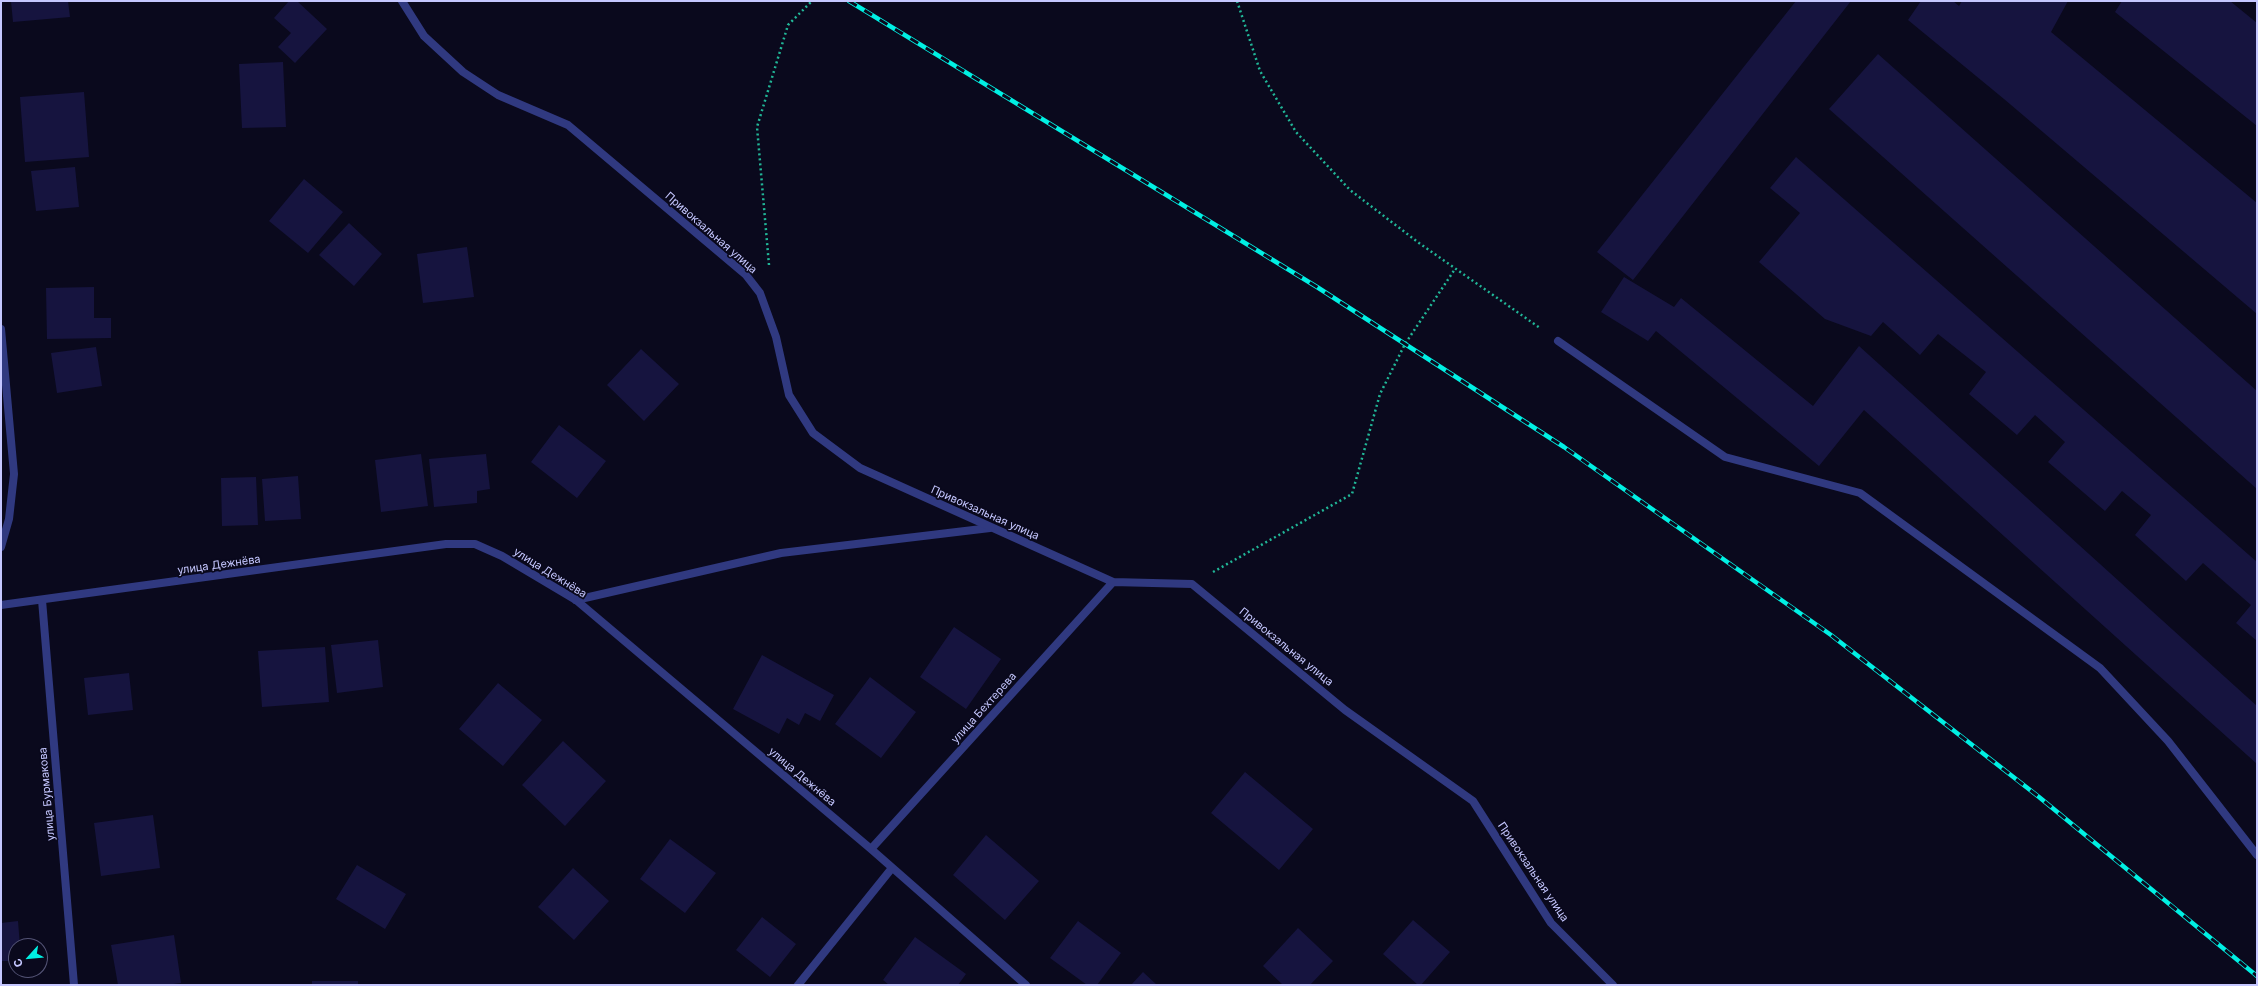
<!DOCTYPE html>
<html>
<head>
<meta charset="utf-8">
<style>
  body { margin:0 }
  #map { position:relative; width:2258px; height:986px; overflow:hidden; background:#0a091d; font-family:Inter,sans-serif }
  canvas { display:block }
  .frame { position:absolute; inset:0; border:2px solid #c5c7ff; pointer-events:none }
  .north { position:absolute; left:8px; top:938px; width:40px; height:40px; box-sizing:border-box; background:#0a091d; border:1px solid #557; border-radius:50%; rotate:243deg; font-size:11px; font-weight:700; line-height:16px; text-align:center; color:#c5c7ff }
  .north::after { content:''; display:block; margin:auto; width:14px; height:18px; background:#00f0e3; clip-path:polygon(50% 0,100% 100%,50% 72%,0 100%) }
</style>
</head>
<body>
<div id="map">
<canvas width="2258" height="986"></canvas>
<div class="frame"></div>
<div class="north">С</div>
</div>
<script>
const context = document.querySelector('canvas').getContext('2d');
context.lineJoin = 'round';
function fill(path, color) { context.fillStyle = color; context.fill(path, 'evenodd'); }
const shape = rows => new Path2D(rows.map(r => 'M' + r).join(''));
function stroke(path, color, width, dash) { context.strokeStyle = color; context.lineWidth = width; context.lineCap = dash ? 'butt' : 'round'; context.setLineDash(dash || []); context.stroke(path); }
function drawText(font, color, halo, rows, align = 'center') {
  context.font = font + ' Inter,sans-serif'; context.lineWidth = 3.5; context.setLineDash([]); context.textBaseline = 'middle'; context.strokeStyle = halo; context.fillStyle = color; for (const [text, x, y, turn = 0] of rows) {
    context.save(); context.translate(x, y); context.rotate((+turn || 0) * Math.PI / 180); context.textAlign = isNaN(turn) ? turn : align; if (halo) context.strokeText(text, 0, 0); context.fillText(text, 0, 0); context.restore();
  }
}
const building = shape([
  [11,1,68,1,70,17,13,22],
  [289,1,297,1,327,29,295,63,278,47,291,33,274,18],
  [1796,1,1851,1,1633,280,1597,252],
  [1921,1,1953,1,1959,6,1962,1,2068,1,2051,32,2257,203,2257,314,2004,99,1908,20],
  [2122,1,2230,1,2257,23,2257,126,2115,12],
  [1878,54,2257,391,2257,489,1829,109],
  [283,62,286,127,242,128,239,64],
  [84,92,89,157,25,162,20,97],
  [1796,157,2257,562,2257,641,2236,623,2251,605,2203,563,2186,581,2135,535,2151,515,2122,491,2105,511,2048,462,2065,442,2035,415,2017,435,1969,394,1986,372,1938,334,1920,355,1883,322,1871,336,1825,319,1759,262,1800,213,1770,188],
  [75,167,79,207,36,211,31,171],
  [304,179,343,212,308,253,269,221],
  [349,223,382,254,354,286,319,255],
  [467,247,474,297,423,303,417,254],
  [1624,277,1674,307,1681,298,1813,406,1859,346,2257,706,2257,764,1864,410,1819,466,1656,331,1648,341,1601,312],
  [94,287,94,318,111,318,111,338,47,339,46,288],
  [96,347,102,386,57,393,51,353],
  [641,349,679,384,644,421,607,385],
  [559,425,606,461,577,498,531,462],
  [421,454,428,506,381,512,375,460],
  [486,454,490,489,477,491,477,503,434,507,429,459],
  [298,476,301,519,265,521,262,479],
  [256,477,258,525,222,526,221,478],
  [954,627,1001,659,966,709,920,677],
  [378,640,383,687,337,693,331,645],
  [325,647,329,702,262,707,258,651],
  [762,655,834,695,820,721,805,713,799,725,787,718,779,734,733,709],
  [129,673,133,710,88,715,84,678],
  [870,677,916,712,881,758,835,724],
  [498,683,542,720,503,766,459,729],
  [563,741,606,781,565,826,522,785],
  [1245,772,1313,829,1279,870,1211,813],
  [153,815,160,868,101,876,94,823],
  [986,835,1039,881,1005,920,953,875],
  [670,839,716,873,685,913,640,879],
  [357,865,406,894,385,929,336,899],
  [573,868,609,901,574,940,538,907],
  [762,917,796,944,770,977,736,950],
  [1413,920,1450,952,1421,985,1418,985,1383,954],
  [18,921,20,946,16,946,16,961,1,961,1,923],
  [1078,921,1121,953,1097,985,1087,985,1050,958],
  [1298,928,1333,961,1310,985,1283,985,1263,966],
  [174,935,181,983,166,985,118,985,111,945],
  [915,937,966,974,958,985,889,985,883,980],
  [1143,972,1157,985,1131,985],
  [312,981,358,981,358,985,312,985]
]);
const path = shape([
  [1237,1,1260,71,1296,132,1350,190,1419,243,1540,328],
  [769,265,757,127,788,25,812,1],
  [1213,572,1352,494,1380,394,1405,344,1455,269]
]);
const service = shape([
  [1558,341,1725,457,1860,493,2100,668,2168,741,2257,855],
  [576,600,781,553,990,528]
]);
const minor = shape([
  [402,1,424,36,463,72,498,95,568,125,746,275,760,293,776,337,789,395,813,433,860,468,1113,582,1192,584,1345,710,1473,801,1551,923,1613,985],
  [1,329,14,474,9,519,1,547],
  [42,600,74,985],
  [1,605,446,544,475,544,502,556,576,600,871,849,1026,985],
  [871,849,1113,582],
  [798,985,892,868]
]);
const rail = shape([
  [849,1,1317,287,1564,447,1831,635,2039,797,2257,976]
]);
const streetNames = [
  ["Привокзальная улица",711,233,41],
  ["Привокзальная улица",985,513,24],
  ["улица Дежнёва",219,565,-8],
  ["улица Дежнёва",550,573,32],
  ["Привокзальная улица",1286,647,39],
  ["улица Бехтерева",984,708,-48],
  ["улица Дежнёва",802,777,40],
  ["улица Бурмакова",47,794,-95],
  ["Привокзальная улица",1533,872,56]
];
fill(building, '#16143f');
stroke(path, '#21b697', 2.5, [2, 3]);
stroke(service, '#303980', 8);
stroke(minor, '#303980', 8);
stroke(rail, '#00f0e3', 4.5);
stroke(rail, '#0a091d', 3, [9]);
drawText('11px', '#c5c7ff', '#0a091d', streetNames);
</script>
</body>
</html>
